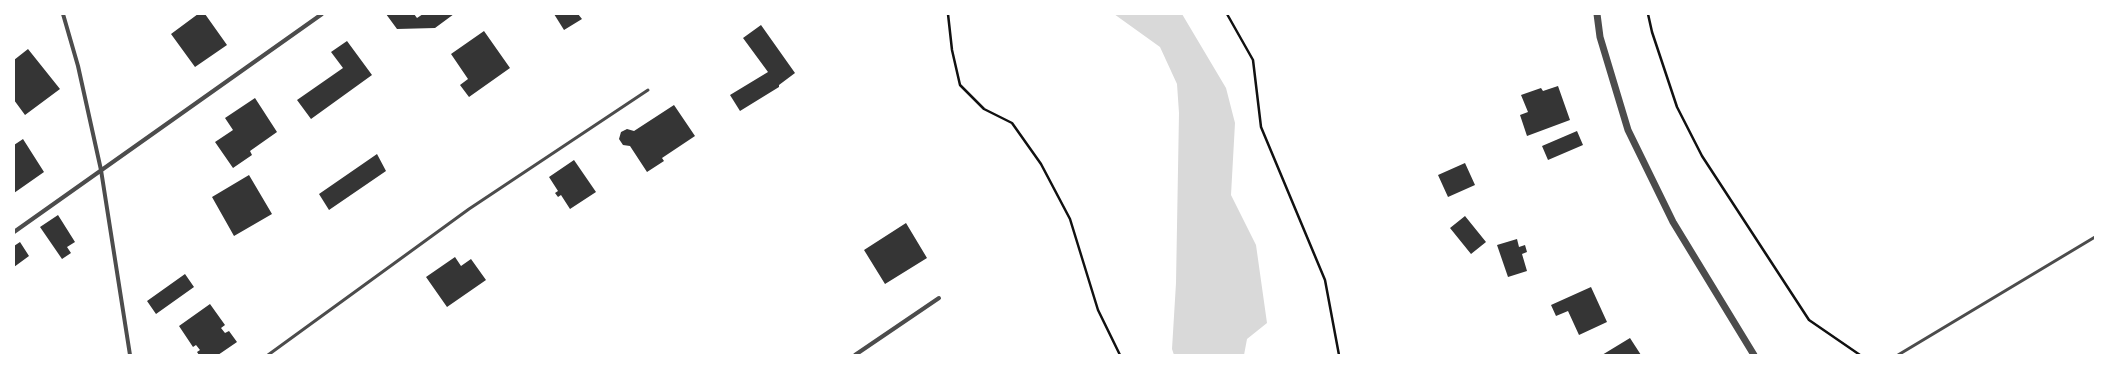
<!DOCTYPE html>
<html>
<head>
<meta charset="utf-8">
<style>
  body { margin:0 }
  #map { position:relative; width:2109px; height:369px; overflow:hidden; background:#fff; font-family:"Titillium Web",sans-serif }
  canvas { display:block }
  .frame { position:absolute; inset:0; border:15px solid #fff; pointer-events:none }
</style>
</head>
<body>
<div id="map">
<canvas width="2109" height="369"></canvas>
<div class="frame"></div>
</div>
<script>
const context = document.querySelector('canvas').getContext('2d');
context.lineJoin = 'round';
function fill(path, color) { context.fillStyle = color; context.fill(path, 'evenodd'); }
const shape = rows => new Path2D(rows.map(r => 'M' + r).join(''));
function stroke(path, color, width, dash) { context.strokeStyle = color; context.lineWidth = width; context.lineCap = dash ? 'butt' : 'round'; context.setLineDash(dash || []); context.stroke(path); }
const water = shape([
  [1114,14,1182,14,1226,88,1235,123,1231,195,1256,245,1267,323,1247,339,1244,355,1174,355,1172,349,1176,283,1179,113,1177,84,1160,47]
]);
const building = shape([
  [198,14,205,14,227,45,195,67,171,34],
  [386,14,414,14,417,18,423,14,454,14,435,28,397,29],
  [554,14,578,14,582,19,564,30],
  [761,25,795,73,779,85,779,87,740,111,730,95,768,72,743,38],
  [484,31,510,68,469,97,460,85,468,79,451,54],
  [347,41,372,75,311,119,297,100,343,68,331,52],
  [28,49,60,89,25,115,14,100,14,60],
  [1558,86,1570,120,1527,136,1520,115,1528,112,1521,95,1541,88,1543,91],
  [255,98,277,132,250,151,252,155,233,168,215,142,233,130,225,118],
  [674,105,695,136,662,158,664,161,647,172,630,146,623,145,619,139,621,132,627,129,634,131],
  [1577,131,1583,145,1548,160,1542,146],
  [23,139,44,172,14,193,14,145],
  [377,154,386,171,329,210,319,194],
  [574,160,596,192,570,209,561,195,558,197,555,193,558,191,549,177],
  [1465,163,1475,185,1448,197,1438,175],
  [249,175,272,214,234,236,212,197],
  [58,215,75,242,67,247,71,253,62,259,40,227],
  [1465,216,1486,242,1471,254,1450,228],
  [906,223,927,258,885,284,864,250],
  [1517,239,1519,247,1525,245,1527,252,1522,254,1527,271,1508,277,1497,245],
  [20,242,29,256,14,267,14,246],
  [455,257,461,266,471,259,486,280,447,307,426,277],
  [185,274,194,287,156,314,147,301],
  [1591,287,1607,322,1579,335,1568,311,1556,316,1551,305],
  [210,304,225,325,221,328,225,333,229,331,237,342,218,355,199,355,197,352,200,350,196,345,193,347,179,326],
  [1630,338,1641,355,1602,355]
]);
const path = shape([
  [948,14,952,50,960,85,984,109,1012,123,1041,164,1070,219,1098,310,1120,355],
  [1227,14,1253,60,1261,127,1325,280,1339,355],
  [1648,14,1652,32,1677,107,1702,156,1809,320,1860,355]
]);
const service = shape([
  [268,355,469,209,648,90],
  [1898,355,2095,237]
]);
const minor = shape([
  [63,14,78,66,101,170,130,355],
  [14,232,322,14],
  [855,355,939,298]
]);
const tertiary = shape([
  [1597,14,1600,37,1628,130,1673,222,1754,355]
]);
fill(water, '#d9d9d9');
fill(building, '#353535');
stroke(path, '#111', 2.5);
stroke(service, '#4c4c4c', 3);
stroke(minor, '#4c4c4c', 4);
stroke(tertiary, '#4c4c4c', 7);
</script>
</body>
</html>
